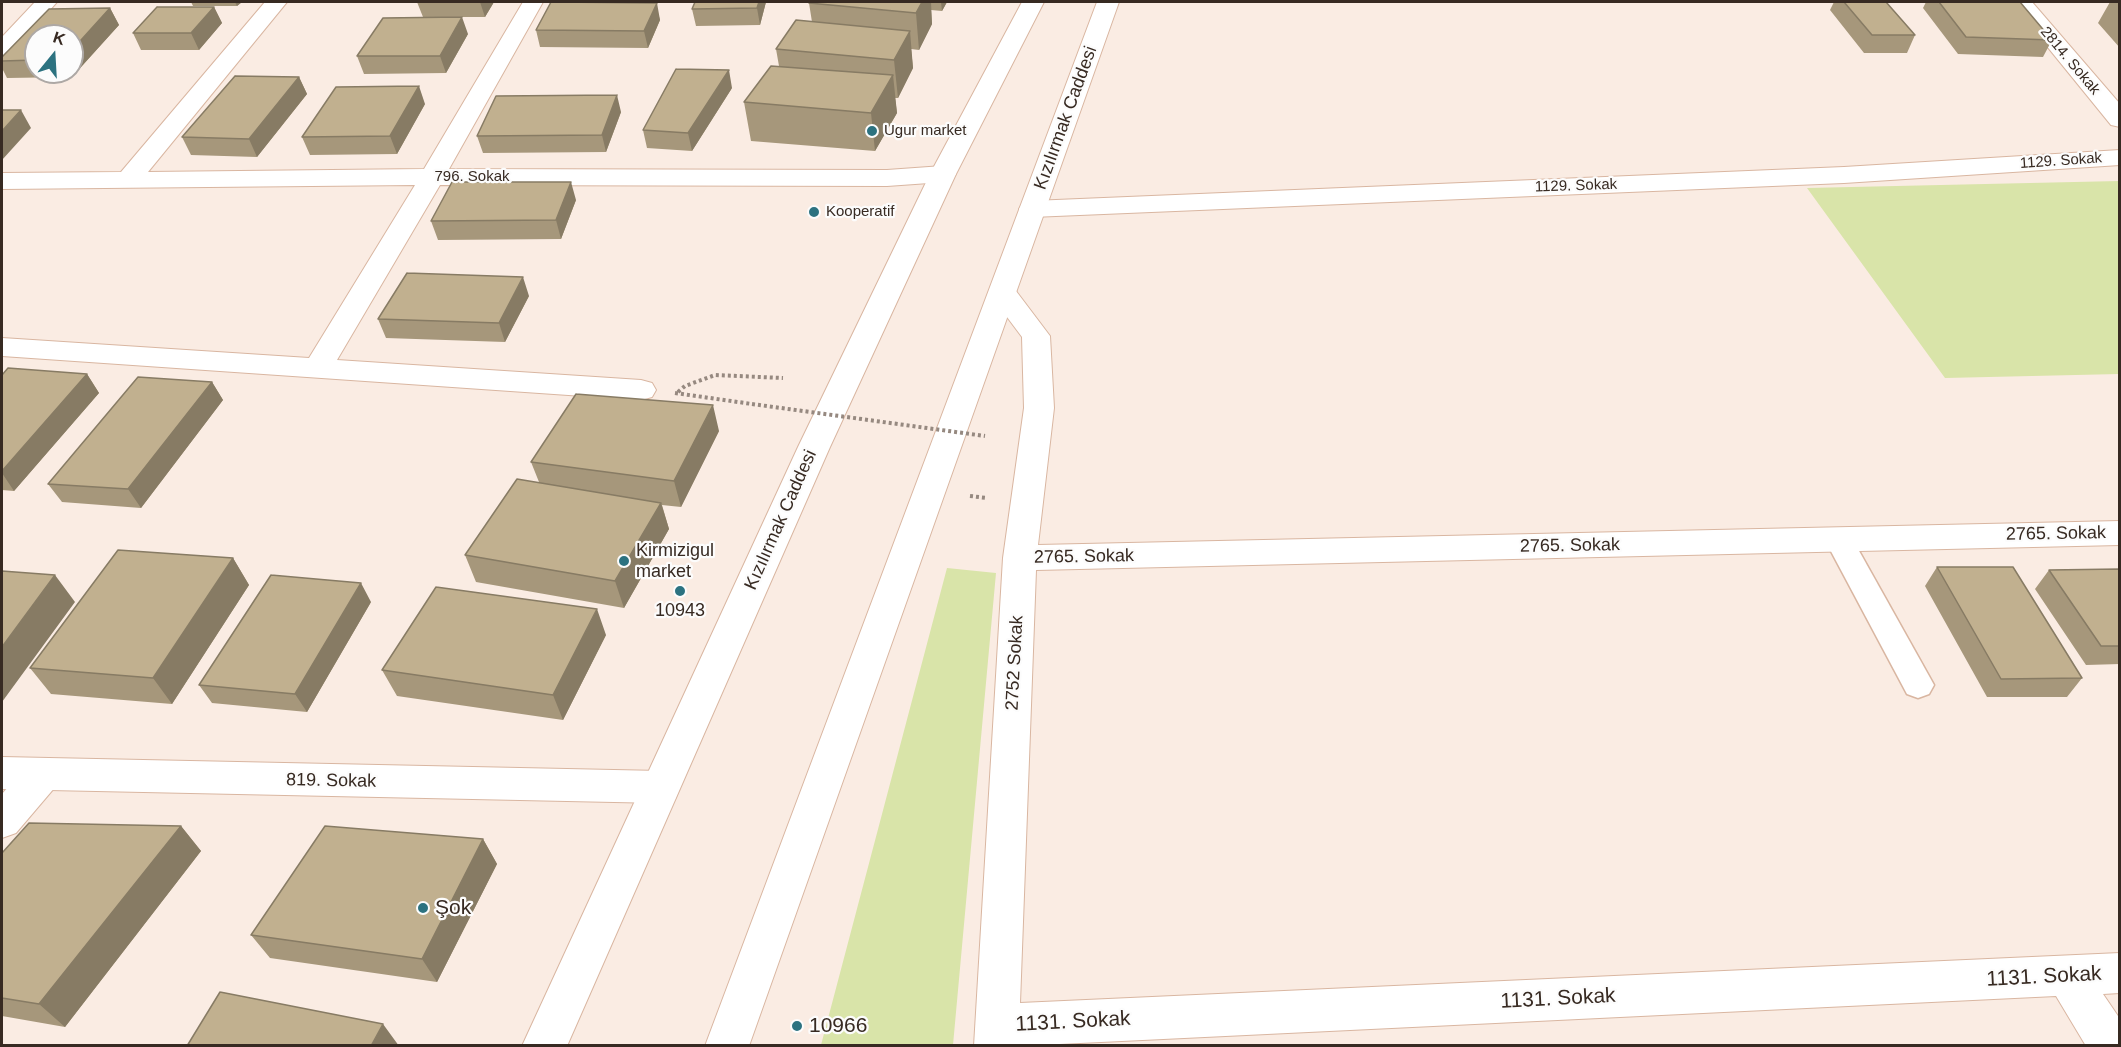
<!DOCTYPE html>
<html>
<head>
<meta charset="utf-8">
<style>
  body { margin:0 }
  #map { position:relative; width:2121px; height:1047px; overflow:hidden; background:#faece3; font-family:Helvetica,sans-serif }
  canvas { display:block }
  .frame { position:absolute; inset:0; border:3px solid #372a22; pointer-events:none }
  .north { position:absolute; left:24px; top:24px; width:60px; height:60px; box-sizing:border-box; background:#fcfcfc; border:2px solid #ada8a5; border-radius:50%; rotate:18deg; font-size:16px; font-weight:700; line-height:24px; text-align:center; color:#372a22 }
  .north::after { content:''; display:block; margin:auto; width:21px; height:27px; background:#2c7280; clip-path:polygon(50% 0,100% 100%,50% 72%,0 100%) }
</style>
</head>
<body>
<div id="map">
<canvas width="2121" height="1047"></canvas>
<div class="frame"></div>
<div class="north">K</div>
</div>
<script>
const context = document.querySelector('canvas').getContext('2d');
context.lineJoin = 'round';
function fill(path, color) { context.fillStyle = color; context.fill(path, 'evenodd'); }
const shape = rows => new Path2D(rows.map(r => 'M' + r).join(''));
function stroke(path, color, width, dash) { context.strokeStyle = color; context.lineWidth = width; context.lineCap = dash ? 'butt' : 'round'; context.setLineDash(dash || []); context.stroke(path); }
function drawText(font, color, halo, rows, align = 'center') {
  context.font = font + ' Helvetica,sans-serif'; context.lineWidth = 4.5; context.setLineDash([]); context.textBaseline = 'middle'; context.strokeStyle = halo; context.fillStyle = color; for (const [text, x, y, turn = 0] of rows) {
    context.save(); context.translate(x, y); context.rotate((+turn || 0) * Math.PI / 180); context.textAlign = isNaN(turn) ? turn : align; if (halo) context.strokeText(text, 0, 0); context.fillText(text, 0, 0); context.restore();
  }
}
const green = shape([
  [2119,181,2119,374,1945,378,1807,188],
  [947,568,996,573,953,1045,821,1045]
]);
const path = shape([
  [678,392,685,386,715,375,783,378],
  [675,393,752,404],
  [970,496,987,498]
]);
const service = shape([
  [1839,530,1849,533,1929,676,1934,685,1929,694,1918,698,1907,694,1825,540,1829,533,1839,530]
]);
const minor = shape([
  [35,2,57,2,10,55,2,57,2,37,35,2],
  [265,2,287,2,148,172,424,169,523,2,543,2,449,169,887,170,943,166,952,169,956,174,952,179,943,182,887,186,440,185,337,360,641,380,652,383,656,390,652,397,641,400,2,356,2,338,309,358,415,185,2,189,2,173,121,172,265,2],
  [2011,2,2032,2,2120,104,2120,127,2111,125,2011,2],
  [2120,150,2120,165,1844,183,1032,217,1023,215,1019,209,1023,203,1032,201,1844,167,2120,150],
  [1003,285,1013,287,1050,336,1054,408,1038,545,2120,521,2120,545,1036,570,1020,1003,2120,953,2120,993,2103,994,2120,1019,2120,1046,2086,1046,2056,996,1018,1046,974,1046,1003,558,1024,408,1022,337,989,293,993,287,1003,285],
  [42,759,56,764,61,775,56,786,16,833,2,838,2,794,28,764,42,759]
]);
const tertiary = shape([
  [2,757,661,771,675,775,680,787,675,799,661,803,2,789,2,757]
]);
const primary = shape([
  [1022,2,1044,2,956,174,830,447,567,1046,522,1046,798,447,930,174,1022,2],
  [1097,2,1119,2,749,1046,705,1046,1097,2]
]);
const pathBridge = shape([
  [752,404,985,436]
]);
const wall = shape([
  [73,2,166,2,165,2,74,3],
  [191,2,242,2,237,6,193,6],
  [417,2,494,2,485,17,423,17],
  [551,2,655,2,655,3,660,20,648,48,540,47,536,30],
  [695,2,766,2,760,25,696,26,692,9],
  [810,2,947,2,942,11,931,10,932,24,919,50,911,49,913,68,898,98,895,98,897,113,875,151,751,141,744,102,779,66,776,49,812,22,809,3],
  [1834,2,1886,2,1915,35,1907,53,1864,53,1830,10],
  [1926,2,2020,2,2052,40,2043,57,1958,54,1923,8],
  [2110,2,2120,2,2120,48,2098,23],
  [214,7,222,23,199,50,141,50,133,33],
  [110,8,119,25,72,77,7,78,2,68,2,57,49,9],
  [36,36,72,36,72,72,36,72],
  [468,34,446,73,364,74,357,56],
  [299,77,307,94,257,157,191,155,182,137],
  [732,88,692,151,647,148,643,130],
  [425,104,397,154,310,155,302,137],
  [621,112,606,152,483,153,477,136],
  [576,200,561,239,438,240,431,221],
  [529,296,505,342,386,338,378,319],
  [87,374,99,393,14,491,2,490,2,375],
  [212,382,223,400,141,508,62,502,48,484],
  [719,431,681,507,662,505,669,529,624,608,476,582,465,555,539,482,531,462],
  [233,558,249,585,172,704,51,694,30,668],
  [1937,567,2082,678,2067,697,1987,697,1925,586],
  [2120,569,2120,664,2086,665,2035,589,2049,570],
  [371,602,307,712,212,703,199,685],
  [606,635,563,720,397,696,382,670],
  [181,826,201,851,65,1027,2,1016,2,853],
  [483,839,497,864,437,982,270,958,251,935]
]);
const shadedWall = shape([
  [235,2,242,2,237,6],
  [480,2,494,2,485,17],
  [759,2,766,2,760,25,757,8],
  [922,2,931,2,932,24,919,50,916,13],
  [941,2,947,2,942,11],
  [657,3,660,20,648,48,644,31],
  [214,7,222,23,199,50,191,33],
  [110,8,119,25,72,77,69,72,72,72,72,50],
  [462,17,468,34,446,73,440,56],
  [910,31,913,68,898,98,894,60],
  [729,70,732,88,692,151,688,133],
  [893,75,897,113,875,151,871,113],
  [299,77,307,94,257,157,249,139],
  [419,86,425,104,397,154,390,136],
  [617,95,621,112,606,152,602,135],
  [21,110,31,128,2,160,2,131],
  [571,182,576,200,561,239,556,220],
  [523,277,529,296,505,342,499,323],
  [87,374,99,393,14,491,2,473,2,471],
  [212,382,223,400,141,508,128,489],
  [713,405,719,431,681,507,674,481],
  [661,503,669,529,624,608,615,581],
  [233,558,249,585,172,704,153,678],
  [55,575,75,602,2,702,2,647],
  [361,583,371,602,307,712,295,694],
  [597,609,606,635,563,720,553,695],
  [181,826,201,851,65,1027,39,1004],
  [483,839,497,864,437,982,422,959],
  [383,1024,399,1046,371,1046]
]);
const building = shape([
  [551,2,657,3,644,31,536,30,551,2],
  [695,2,759,2,757,8,692,9,695,2],
  [810,2,922,2,916,13,809,3,810,2],
  [1844,2,1886,2,1915,35,1872,35,1844,2],
  [1939,2,2020,2,2052,40,1966,37,1939,2],
  [157,7,214,7,191,33,133,33,157,7],
  [110,8,72,50,72,36,36,36,36,60,2,61,2,57,49,9,110,8],
  [462,17,440,56,357,56,383,18,462,17],
  [796,20,910,31,894,60,776,49,796,20],
  [771,66,893,75,871,113,744,102,771,66],
  [676,69,729,70,688,133,643,130,676,69],
  [235,76,299,77,249,139,182,137,235,76],
  [419,86,390,136,302,137,336,87,419,86],
  [617,95,602,135,477,136,496,96,617,95],
  [2,110,21,110,2,131,2,110],
  [452,182,571,182,556,220,431,221,452,182],
  [407,273,523,277,499,323,378,319,407,273],
  [8,368,87,374,2,471,2,375,8,368],
  [138,377,212,382,128,489,48,484,138,377],
  [576,394,713,405,674,481,531,462,576,394],
  [517,479,661,503,615,581,465,555,517,479],
  [118,550,233,558,153,678,30,668,118,550],
  [1937,567,2013,567,2082,678,2001,679,1937,567],
  [2120,569,2120,646,2101,646,2049,570,2120,569],
  [2,571,55,575,2,647,2,571],
  [271,575,361,583,295,694,199,685,271,575],
  [436,587,597,609,553,695,382,670,436,587],
  [29,823,181,826,39,1004,2,998,2,853,29,823],
  [325,826,483,839,422,959,251,935,325,826],
  [220,992,383,1024,371,1046,187,1046,220,992]
]);
const markers = [
  [872,131,6,"#2c7280"],
  [814,212,6,"#2c7280"],
  [624,561,6,"#2c7280"],
  [680,591,6,"#2c7280"],
  [423,908,6,"#2c7280"],
  [797,1026,6,"#2c7280"]
];
const farStreetnames = [
  ["2814. Sokak",2070,61,50],
  ["1129. Sokak",2061,161,-4],
  ["796. Sokak",472,177],
  ["1129. Sokak",1576,186,-2]
];
const farPoinames = [
  ["Ugur market",884,131],
  ["Kooperatif",826,212]
];
const streetNames = [
  ["Kızılırmak Caddesi",1066,118,-70],
  ["Kızılırmak Caddesi",781,520,-66],
  ["2765. Sokak",2056,534,-1],
  ["2765. Sokak",1570,546,-1],
  ["2765. Sokak",1084,557,-1],
  ["2752 Sokak",1015,663,-87],
  ["819. Sokak",331,781,1]
];
const poiNames = [
  ["Kirmizigul",636,551],
  ["market",636,572],
  ["10943",680,611,"center"]
];
const nearPoinames = [
  ["Şok",435,908],
  ["10966",809,1026]
];
const nearStreetnames = [
  ["1131. Sokak",2044,977,-3],
  ["1131. Sokak",1558,999,-3],
  ["1131. Sokak",1073,1022,-3]
];
fill(green, '#d9e4a9');
stroke(service, '#d9b6a1', 3);
stroke(minor, '#d9b6a1', 2);
stroke(tertiary, '#d9b6a1', 2);
stroke(primary, '#d9b6a1', 2);
stroke(path, '#968980', 4, [3, 3]);
fill(service, '#fff');
fill(minor, '#fff');
fill(tertiary, '#fff');
fill(primary, '#fff');
stroke(pathBridge, '#968980', 4, [3, 3]);
fill(wall, '#a6977b');
fill(shadedWall, '#877b64');
fill(building, '#c1b08f');
stroke(building, '#877b64', 1.5);
for (const [x, y, r, color] of markers) { const dot = new Path2D(); dot.arc(x, y, r, 0, 2 * Math.PI); context.fillStyle = color; context.fill(dot); stroke(dot, '#fcfcfc', 2); }
drawText('15px', '#372a22', '#fcfcfc', farStreetnames);
drawText('15px', '#372a22', '#fcfcfc', farPoinames, 'left');
drawText('18px', '#372a22', '#fcfcfc', streetNames);
drawText('18px', '#372a22', '#fcfcfc', poiNames, 'left');
drawText('21px', '#372a22', '#fcfcfc', nearPoinames, 'left');
drawText('21px', '#372a22', '#fcfcfc', nearStreetnames);
</script>
</body>
</html>
